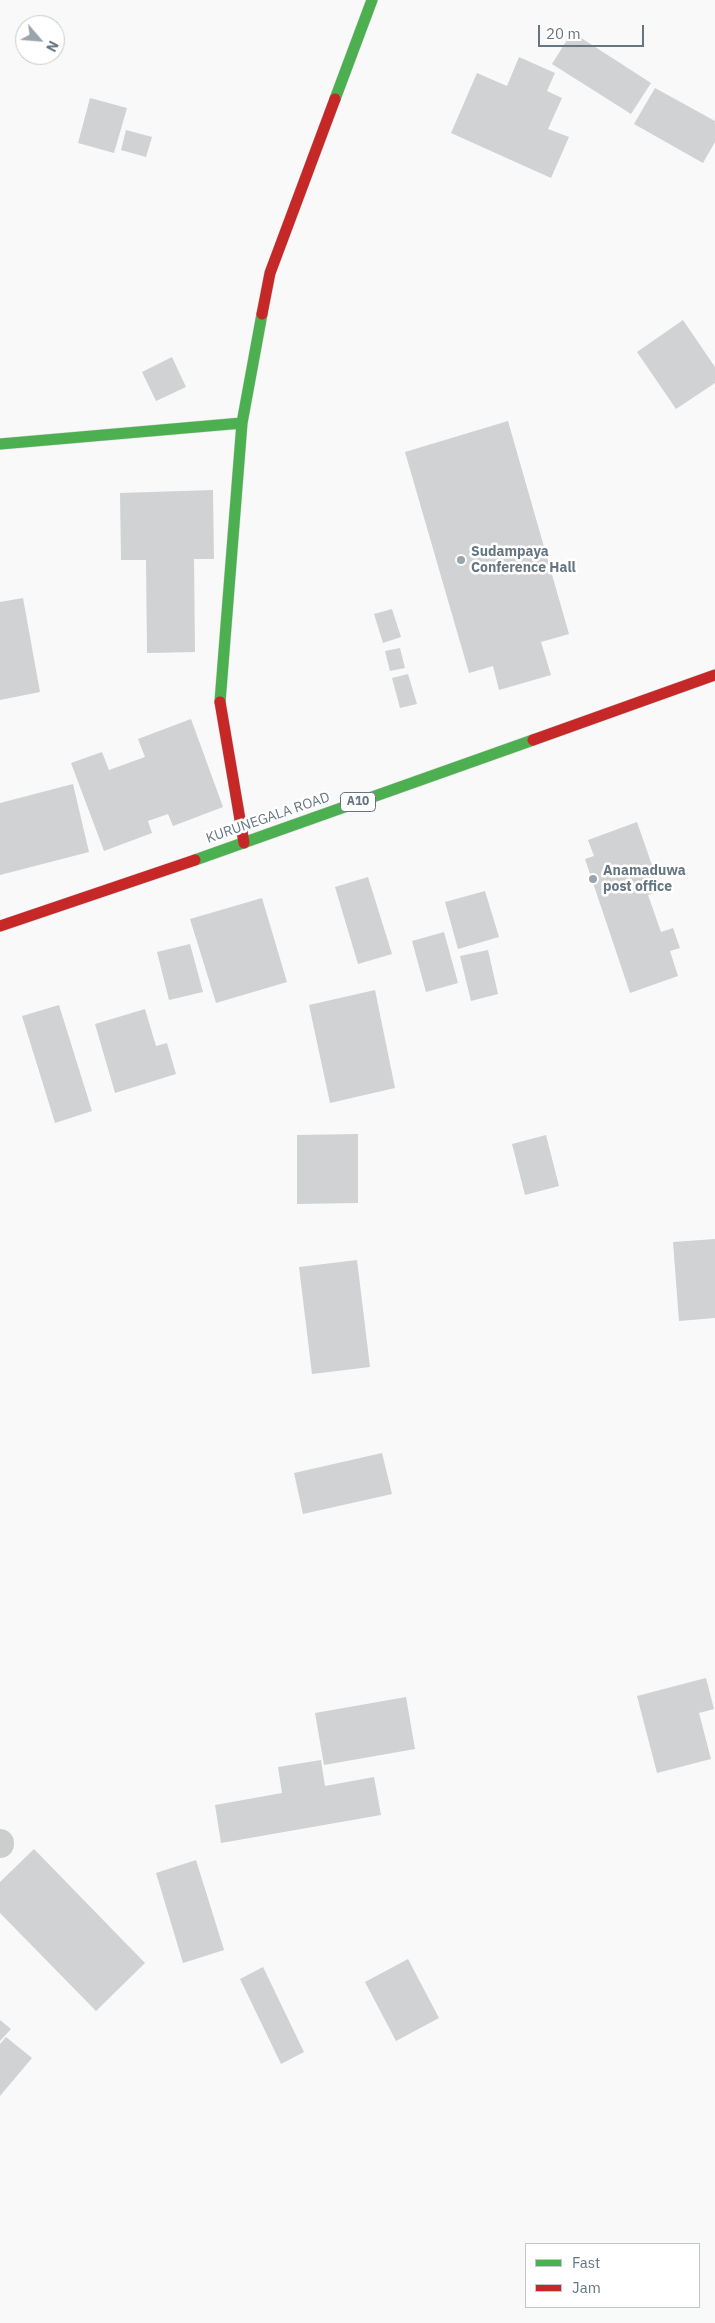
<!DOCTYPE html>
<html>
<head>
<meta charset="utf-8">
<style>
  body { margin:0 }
  #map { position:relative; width:715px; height:2323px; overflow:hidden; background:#f9f9f9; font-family:"IBM Plex Sans",sans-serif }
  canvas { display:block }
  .legend { position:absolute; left:525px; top:2243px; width:175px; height:65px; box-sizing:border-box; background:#fff; border:1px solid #c1c8cd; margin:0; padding:6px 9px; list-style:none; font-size:15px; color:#657682 }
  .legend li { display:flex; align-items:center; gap:10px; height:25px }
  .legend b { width:25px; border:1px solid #c1c8cd }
  .north { position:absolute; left:15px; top:15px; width:50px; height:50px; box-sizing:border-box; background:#fff; border:1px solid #c1c8cd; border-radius:50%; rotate:117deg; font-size:14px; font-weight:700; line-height:20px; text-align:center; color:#657682 }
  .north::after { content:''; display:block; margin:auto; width:18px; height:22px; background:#99a4ac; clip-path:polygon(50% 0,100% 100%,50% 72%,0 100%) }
  .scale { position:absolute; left:538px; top:25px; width:106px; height:22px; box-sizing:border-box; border:2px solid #657682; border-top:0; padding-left:6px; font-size:15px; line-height:18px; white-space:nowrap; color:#657682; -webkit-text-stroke:4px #fff; paint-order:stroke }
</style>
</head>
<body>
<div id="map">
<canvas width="715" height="2323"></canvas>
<ul class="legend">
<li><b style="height:6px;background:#4caf50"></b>Fast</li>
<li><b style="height:6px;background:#c62828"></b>Jam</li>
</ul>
<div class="north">N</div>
<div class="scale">20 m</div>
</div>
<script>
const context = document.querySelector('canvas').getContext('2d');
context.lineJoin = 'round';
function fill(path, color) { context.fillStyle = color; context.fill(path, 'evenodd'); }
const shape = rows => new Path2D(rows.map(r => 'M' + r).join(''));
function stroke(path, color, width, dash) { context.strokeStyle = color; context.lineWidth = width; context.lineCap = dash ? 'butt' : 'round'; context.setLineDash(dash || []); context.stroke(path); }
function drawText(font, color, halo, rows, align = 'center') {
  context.font = font + ' "IBM Plex Sans",sans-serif'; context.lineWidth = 5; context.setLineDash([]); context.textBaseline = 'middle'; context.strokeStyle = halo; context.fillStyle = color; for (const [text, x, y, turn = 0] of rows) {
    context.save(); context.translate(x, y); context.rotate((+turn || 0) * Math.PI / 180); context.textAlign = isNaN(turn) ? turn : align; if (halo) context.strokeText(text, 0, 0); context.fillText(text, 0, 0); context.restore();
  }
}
const building = shape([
  [572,32,651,83,631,114,552,64],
  [519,57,555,73,547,91,562,98,548,129,569,137,551,178,451,133,477,73,507,86],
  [655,88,715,121,715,142,703,163,634,124],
  [90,98,127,108,114,153,78,143],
  [126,130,152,137,146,157,121,150],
  [683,320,715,367,715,383,676,409,637,352],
  [172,357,186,387,156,401,142,372],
  [508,421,569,634,541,642,551,675,499,690,493,666,469,673,405,452],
  [213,490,214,559,194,559,195,652,147,653,146,560,121,560,120,493],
  [23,598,40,692,0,700,0,602],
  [392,609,401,637,383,643,374,614],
  [400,648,405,668,390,671,385,651],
  [408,674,417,704,400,708,392,678],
  [191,719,223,807,173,826,168,814,148,821,152,833,104,851,71,763,102,752,109,770,145,757,138,739],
  [73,784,89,852,0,875,0,803],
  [637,822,661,891,648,895,661,932,673,928,680,948,670,951,678,976,630,993,585,859,594,856,588,840],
  [368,877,392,954,358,964,335,887],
  [485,891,499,937,458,949,445,902],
  [262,898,287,982,216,1003,190,919],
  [444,932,458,983,426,992,412,941],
  [190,944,203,992,169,1000,157,952],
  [488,950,498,994,471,1001,460,956],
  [375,990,395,1088,330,1103,309,1005],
  [59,1005,92,1111,55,1123,22,1016],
  [145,1009,156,1046,167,1043,176,1074,115,1093,95,1024],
  [358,1134,358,1203,297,1204,297,1135],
  [546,1135,559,1186,525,1195,512,1144],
  [715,1239,715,1318,679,1321,673,1242],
  [357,1260,370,1367,312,1374,299,1267],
  [382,1453,392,1494,303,1514,294,1473],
  [706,1678,714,1709,699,1713,711,1759,657,1773,637,1696],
  [406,1697,415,1749,324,1765,315,1713],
  [321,1760,325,1786,374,1777,381,1815,221,1843,215,1805,282,1793,278,1767],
  [34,1849,145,1963,96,2011,0,1913,0,1882],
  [196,1860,224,1950,183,1963,156,1873],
  [408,1959,439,2018,396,2041,365,1982],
  [263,1967,304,2052,281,2064,240,1979],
  [0,2020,11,2029,0,2041],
  [6,2037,32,2058,0,2096,0,2044]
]);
const street = shape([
  [0,1844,0,1843]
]);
const fast = shape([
  [335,99,372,0],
  [0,444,242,423],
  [220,702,242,423,262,314],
  [195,860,533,740]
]);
const jam = shape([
  [262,314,270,273,335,99],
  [220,702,244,843],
  [533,740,715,675],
  [0,926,195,860]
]);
const markers = [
  [461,560,5,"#99a4ac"],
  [593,879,5,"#99a4ac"]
];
const shields = [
  [358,802,35]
];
const shieldNames = [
  ["A10",358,802]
];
const poiNames = [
  ["Sudampaya",471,552],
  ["Conference Hall",471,568],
  ["Anamaduwa",603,871],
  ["post office",603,887]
];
const streetNames = [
  ["KURUNEGALA ROAD",268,818,-19]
];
fill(building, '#d0d2d3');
stroke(fast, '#d5d6d6', 12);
stroke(jam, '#d5d6d6', 12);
stroke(street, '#cccece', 28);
stroke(fast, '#4caf50', 11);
stroke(jam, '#c62828', 11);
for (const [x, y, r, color] of markers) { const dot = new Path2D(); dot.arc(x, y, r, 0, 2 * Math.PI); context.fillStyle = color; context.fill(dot); stroke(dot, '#fff', 2); }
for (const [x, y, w] of shields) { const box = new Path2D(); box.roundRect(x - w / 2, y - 9.5, w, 19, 4); context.fillStyle = '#fff'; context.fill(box); stroke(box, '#657682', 1); }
drawText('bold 12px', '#657682', null, shieldNames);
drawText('bold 14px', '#657682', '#fff', poiNames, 'left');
drawText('14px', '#657682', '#fff', streetNames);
</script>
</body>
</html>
